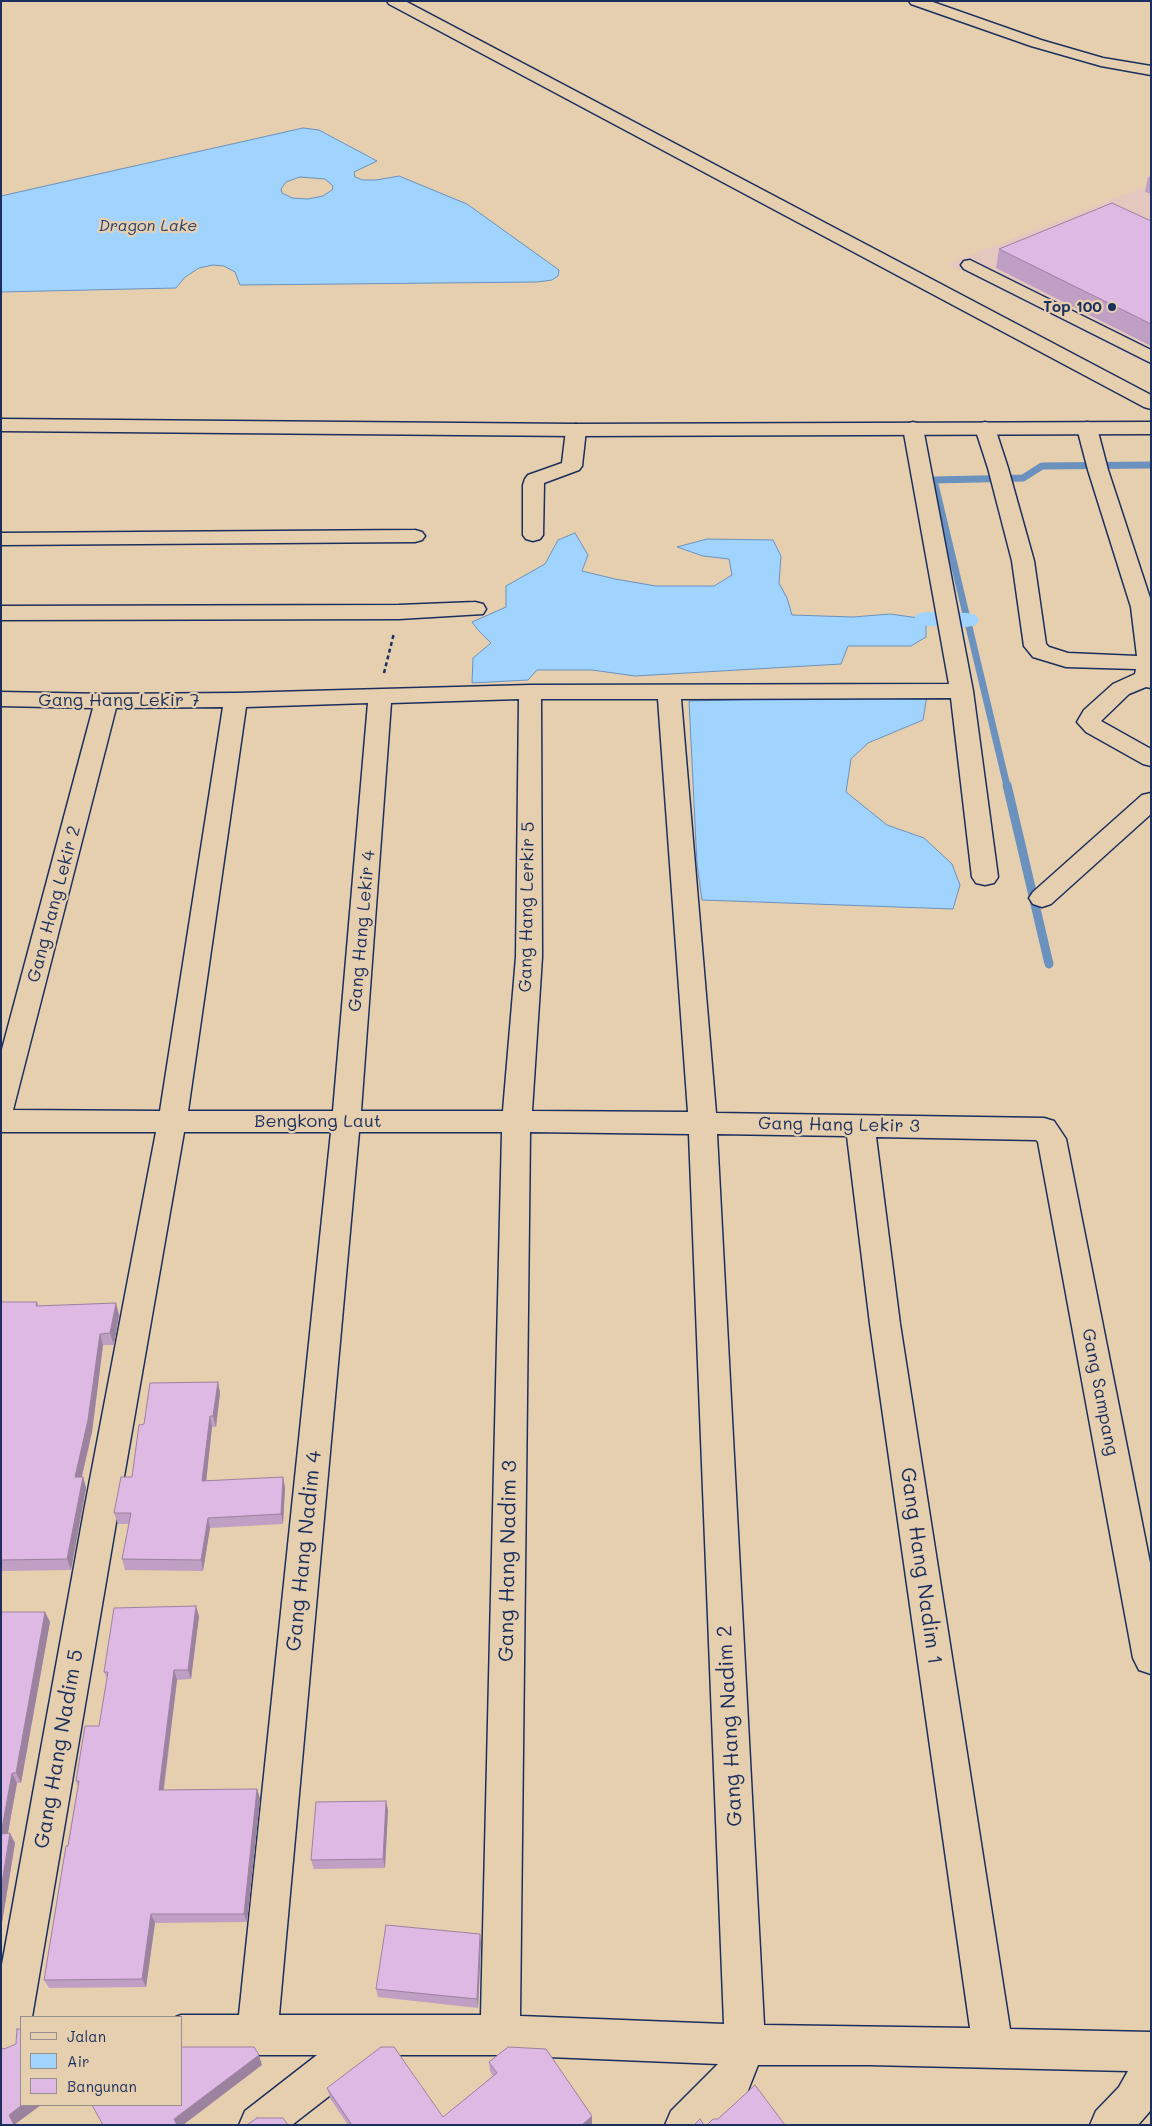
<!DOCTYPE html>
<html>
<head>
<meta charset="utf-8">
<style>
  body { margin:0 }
  #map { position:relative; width:1152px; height:2126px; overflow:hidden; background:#e6cfaf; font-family:Mali,sans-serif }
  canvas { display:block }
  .frame { position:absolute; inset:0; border:2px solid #1b2f5e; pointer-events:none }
  .legend { position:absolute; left:20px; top:2016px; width:162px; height:90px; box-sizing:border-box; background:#e6cfaf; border:1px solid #958f8f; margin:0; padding:6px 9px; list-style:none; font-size:15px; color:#1b2f5e }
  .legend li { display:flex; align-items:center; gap:10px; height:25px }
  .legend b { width:25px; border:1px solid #958f8f }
</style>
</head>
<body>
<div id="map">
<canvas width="1152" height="2126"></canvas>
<div class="frame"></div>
<ul class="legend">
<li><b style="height:6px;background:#e6cfaf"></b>Jalan</li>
<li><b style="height:14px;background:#a0d3fe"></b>Air</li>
<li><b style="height:14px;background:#deb9e3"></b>Bangunan</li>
</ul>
</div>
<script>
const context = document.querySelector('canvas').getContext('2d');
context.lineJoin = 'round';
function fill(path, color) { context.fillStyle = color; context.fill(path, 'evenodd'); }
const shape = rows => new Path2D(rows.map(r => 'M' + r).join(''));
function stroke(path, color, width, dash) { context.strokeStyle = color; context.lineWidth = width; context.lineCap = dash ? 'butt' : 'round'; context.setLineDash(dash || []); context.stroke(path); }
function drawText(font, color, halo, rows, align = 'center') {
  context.font = font + ' Mali,sans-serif'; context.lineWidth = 4.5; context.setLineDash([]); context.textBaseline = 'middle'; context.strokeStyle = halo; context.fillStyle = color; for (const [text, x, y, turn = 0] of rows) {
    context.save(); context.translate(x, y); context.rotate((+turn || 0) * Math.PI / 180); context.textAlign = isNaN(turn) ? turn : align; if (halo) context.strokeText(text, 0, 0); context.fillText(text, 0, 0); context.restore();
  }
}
const built = shape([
  [1151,184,1151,366,948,264]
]);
const water = shape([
  [303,128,319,130,377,161,354,172,355,177,363,180,376,180,399,176,467,204,559,270,558,276,552,280,537,282,240,285,235,272,224,266,213,265,199,268,185,277,176,288,1,292,1,196,303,128],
  [300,177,325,179,333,186,332,190,323,196,308,199,292,198,282,193,281,189,286,182,300,177],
  [575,533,588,555,582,571,615,579,656,586,714,586,732,575,729,559,703,556,677,547,707,539,773,540,781,556,779,583,787,598,792,615,853,617,890,614,926,619,926,637,911,646,848,646,841,664,635,676,592,670,537,670,528,680,472,683,473,658,491,643,478,630,472,622,506,607,506,586,545,564,558,540,575,533],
  [927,695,923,720,868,743,851,759,846,792,887,825,924,838,952,864,960,885,953,909,702,900,697,864,689,701,927,695]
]);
const streamFar1 = shape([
  [1007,786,934,480,1023,478,1042,466,1151,465]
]);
const stream = shape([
  [1007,785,1049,964]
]);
const canal = shape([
  [926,612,967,613,976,615,979,620,976,625,967,627,926,626,917,624,914,619,917,614,926,612]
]);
const path = shape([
  [384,673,394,633]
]);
const minor = shape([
  [387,1,405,1,1151,395,1151,409,1144,407,389,4,387,1],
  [909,1,930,1,1041,40,1103,58,1151,66,1151,75,1101,66,1031,46,911,4,909,1],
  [970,260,1151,350,1151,363,964,269,961,265,964,261,970,260],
  [913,422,920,424,923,428,973,691,998,877,994,883,985,885,976,883,972,877,951,698,681,699,716,1113,1044,1118,1054,1121,1066,1139,1151,1568,1151,1674,1139,1670,1133,1658,1038,1142,1036,1140,876,1137,900,1324,1010,2029,1151,2032,1151,2110,1138,2125,1090,2125,1096,2111,1119,2087,1128,2071,869,2065,758,2065,747,2093,715,2125,665,2125,671,2111,718,2064,500,2055,382,2055,292,2125,239,2125,245,2111,317,2055,181,2055,181,2017,176,2017,181,2015,239,2015,331,1132,184,1132,118,1511,32,2017,21,2017,21,2052,9,2057,1,2054,1,1970,84,1511,156,1132,1,1132,1,1053,93,708,1,706,1,692,106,694,236,693,530,685,949,684,903,428,906,424,913,422],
  [519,699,516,957,503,1111,361,1111,391,703,519,699],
  [541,699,658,699,688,1112,532,1111,542,957,541,699],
  [368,703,333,1111,188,1111,246,707,368,703],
  [223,707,160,1111,13,1110,116,708,223,707],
  [359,1132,502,1132,481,2015,279,2015,359,1132],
  [530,1132,689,1134,724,2024,520,2016,530,1132],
  [717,1134,847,1136,870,1324,970,2028,764,2025,717,1134],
  [985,422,992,424,995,428,1008,468,1034,561,1046,644,1049,647,1068,653,1137,656,1131,607,1088,470,1077,428,1080,424,1087,422,1094,424,1097,428,1108,470,1151,601,1151,688,1146,687,1129,694,1101,721,1151,749,1151,766,1143,764,1086,732,1077,722,1084,710,1113,684,1135,674,1136,669,1066,667,1033,657,1024,646,1012,561,988,468,975,428,978,424,985,422],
  [576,424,583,426,586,430,582,466,579,470,544,483,543,535,540,539,533,541,526,539,523,535,523,485,525,479,528,475,562,463,566,430,569,426,576,424],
  [415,530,422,532,425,536,422,540,415,542,1,545,1,533,415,530],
  [475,602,483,604,486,609,483,614,399,619,1,620,1,606,399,605,475,602],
  [1151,793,1151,814,1051,904,1042,907,1033,904,1029,898,1033,892,1142,795,1151,793]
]);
const major = shape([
  [1,419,576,424,1151,422,1151,434,576,436,1,431,1,419]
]);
const wall = shape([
  [1151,176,1151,194,1145,192,1148,177],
  [1151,221,1151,346,996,268,999,249],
  [1,1302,37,1302,39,1306,116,1303,119,1315,114,1345,103,1345,92,1432,82,1477,83,1477,86,1488,71,1570,1,1571],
  [218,1382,220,1393,216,1427,212,1427,206,1481,283,1477,285,1488,283,1524,210,1528,203,1571,125,1570,122,1559,129,1524,118,1524,114,1513,132,1477],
  [1,1612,45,1612,50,1622,21,1783,17,1783,8,1833,15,1843,1,1929],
  [199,1616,191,1679,177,1680,164,1790,257,1789,260,1799,247,1922,155,1923,146,1987,49,1988,44,1980,78,1786,76,1781,99,1726,107,1678,104,1672],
  [388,1810,385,1868,314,1869,311,1860],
  [481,1942,478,2008,378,1997,376,1989],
  [489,2062,592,2125,348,2125,330,2098,327,2088,443,2117,493,2076,490,2071]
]);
const shadedWall = shape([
  [116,1303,119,1315,114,1345,110,1333],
  [100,1334,103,1345,92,1432,79,1488,75,1477],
  [218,1382,220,1393,216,1427,213,1416],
  [210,1416,212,1427,205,1492,202,1481],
  [83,1477,86,1488,71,1570,67,1559],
  [283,1477,285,1488,283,1524,281,1514],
  [208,1518,210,1528,203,1571,201,1560],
  [196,1606,199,1616,191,1679,188,1670],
  [45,1612,50,1622,21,1783,16,1773],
  [174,1670,177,1680,162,1800,159,1790],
  [12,1773,17,1783,6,1843,1,1834],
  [257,1789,260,1799,247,1922,244,1914],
  [386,1801,388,1810,385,1868,383,1859],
  [10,1833,15,1843,1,1929,1,1889],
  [151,1914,155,1923,146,1987,142,1979],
  [480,1934,481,1942,478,2008,477,1999],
  [259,2055,262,2065,183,2125,176,2125,174,2119],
  [22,2105,41,2105,14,2125,9,2115],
  [592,2116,592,2125,582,2125]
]);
const building = shape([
  [1112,203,1151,221,1151,324,999,249,1112,203],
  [1,1302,37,1302,36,1306,116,1303,110,1333,100,1334,88,1420,75,1477,83,1477,67,1559,1,1560,1,1302],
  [218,1382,213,1416,210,1416,202,1481,283,1477,281,1514,208,1518,201,1560,122,1559,131,1513,114,1513,121,1477,132,1477,139,1425,144,1424,150,1383,218,1382],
  [196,1606,188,1670,174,1670,159,1790,257,1789,244,1914,151,1914,142,1979,44,1980,66,1846,68,1846,79,1781,76,1781,85,1726,99,1726,108,1672,104,1672,114,1608,196,1606],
  [1,1612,45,1612,16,1773,12,1773,1,1834,10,1833,1,1889,1,1612],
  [386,1801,383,1859,311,1860,316,1802,386,1801],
  [386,1925,480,1934,477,1999,376,1989,386,1925],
  [17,2029,21,2029,21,2105,22,2105,9,2115,14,2125,1,2125,1,2048,4,2049,16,2044,17,2029],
  [181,2047,254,2047,259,2055,174,2119,177,2125,103,2125,92,2105,181,2105,181,2047],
  [381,2047,394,2047,443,2117,497,2073,489,2062,508,2047,546,2049,592,2116,582,2125,352,2125,327,2088,381,2047],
  [755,2085,785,2125,707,2125,713,2119,718,2119,755,2085],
  [257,2118,283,2118,288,2125,247,2125,257,2118],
  [700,2119,704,2125,694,2125,700,2119]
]);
const markers = [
  [1112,307,5,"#1b2f5e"]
];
const farPoinames = [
  ["Top 100",1102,307]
];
const farWaternames = [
  ["Dragon Lake",148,226]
];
const streetNames = [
  ["Gang Hang Lekir 7",119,700],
  ["Gang Hang Lekir 2",54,904,-75],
  ["Gang Hang Lerkir 5",527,907,-89],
  ["Gang Hang Lekir 4",362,931,-85],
  ["Bengkong Laut",318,1121],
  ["Gang Hang Lekir 3",839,1125,1],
  ["Gang Sampang",1100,1392,79]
];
const nearStreetnames = [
  ["Gang Hang Nadim 4",304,1551,-84],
  ["Gang Hang Nadim 3",508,1561,-89],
  ["Gang Hang Nadim 1",921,1566,82],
  ["Gang Hang Nadim 2",730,1726,-93],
  ["Gang Hang Nadim 5",59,1749,-80]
];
fill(built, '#e4c8bf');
fill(water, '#a0d3fe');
stroke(water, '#6b91be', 1);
stroke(streamFar1, '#6b91be', 7);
stroke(stream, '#6b91be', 9);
fill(canal, '#a0d3fe');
stroke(minor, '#1b2f5e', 3);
stroke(major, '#1b2f5e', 3);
stroke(path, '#1b2f5e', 2.5, [4, 3]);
fill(minor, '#e6cfaf');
fill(major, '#e6cfaf');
fill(wall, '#bf9fc3');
fill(shadedWall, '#9b829f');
fill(building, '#deb9e3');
stroke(building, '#9b829f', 1);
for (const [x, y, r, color] of markers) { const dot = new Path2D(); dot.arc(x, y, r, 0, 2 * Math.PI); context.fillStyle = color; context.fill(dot); stroke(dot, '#e6cfaf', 2); }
drawText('bold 15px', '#1b2f5e', '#e6cfaf', farPoinames, 'right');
drawText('italic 16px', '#283f6e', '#e6cfaf', farWaternames);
drawText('18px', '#1b2f5e', '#e6cfaf', streetNames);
drawText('21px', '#1b2f5e', '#e6cfaf', nearStreetnames);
</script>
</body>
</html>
